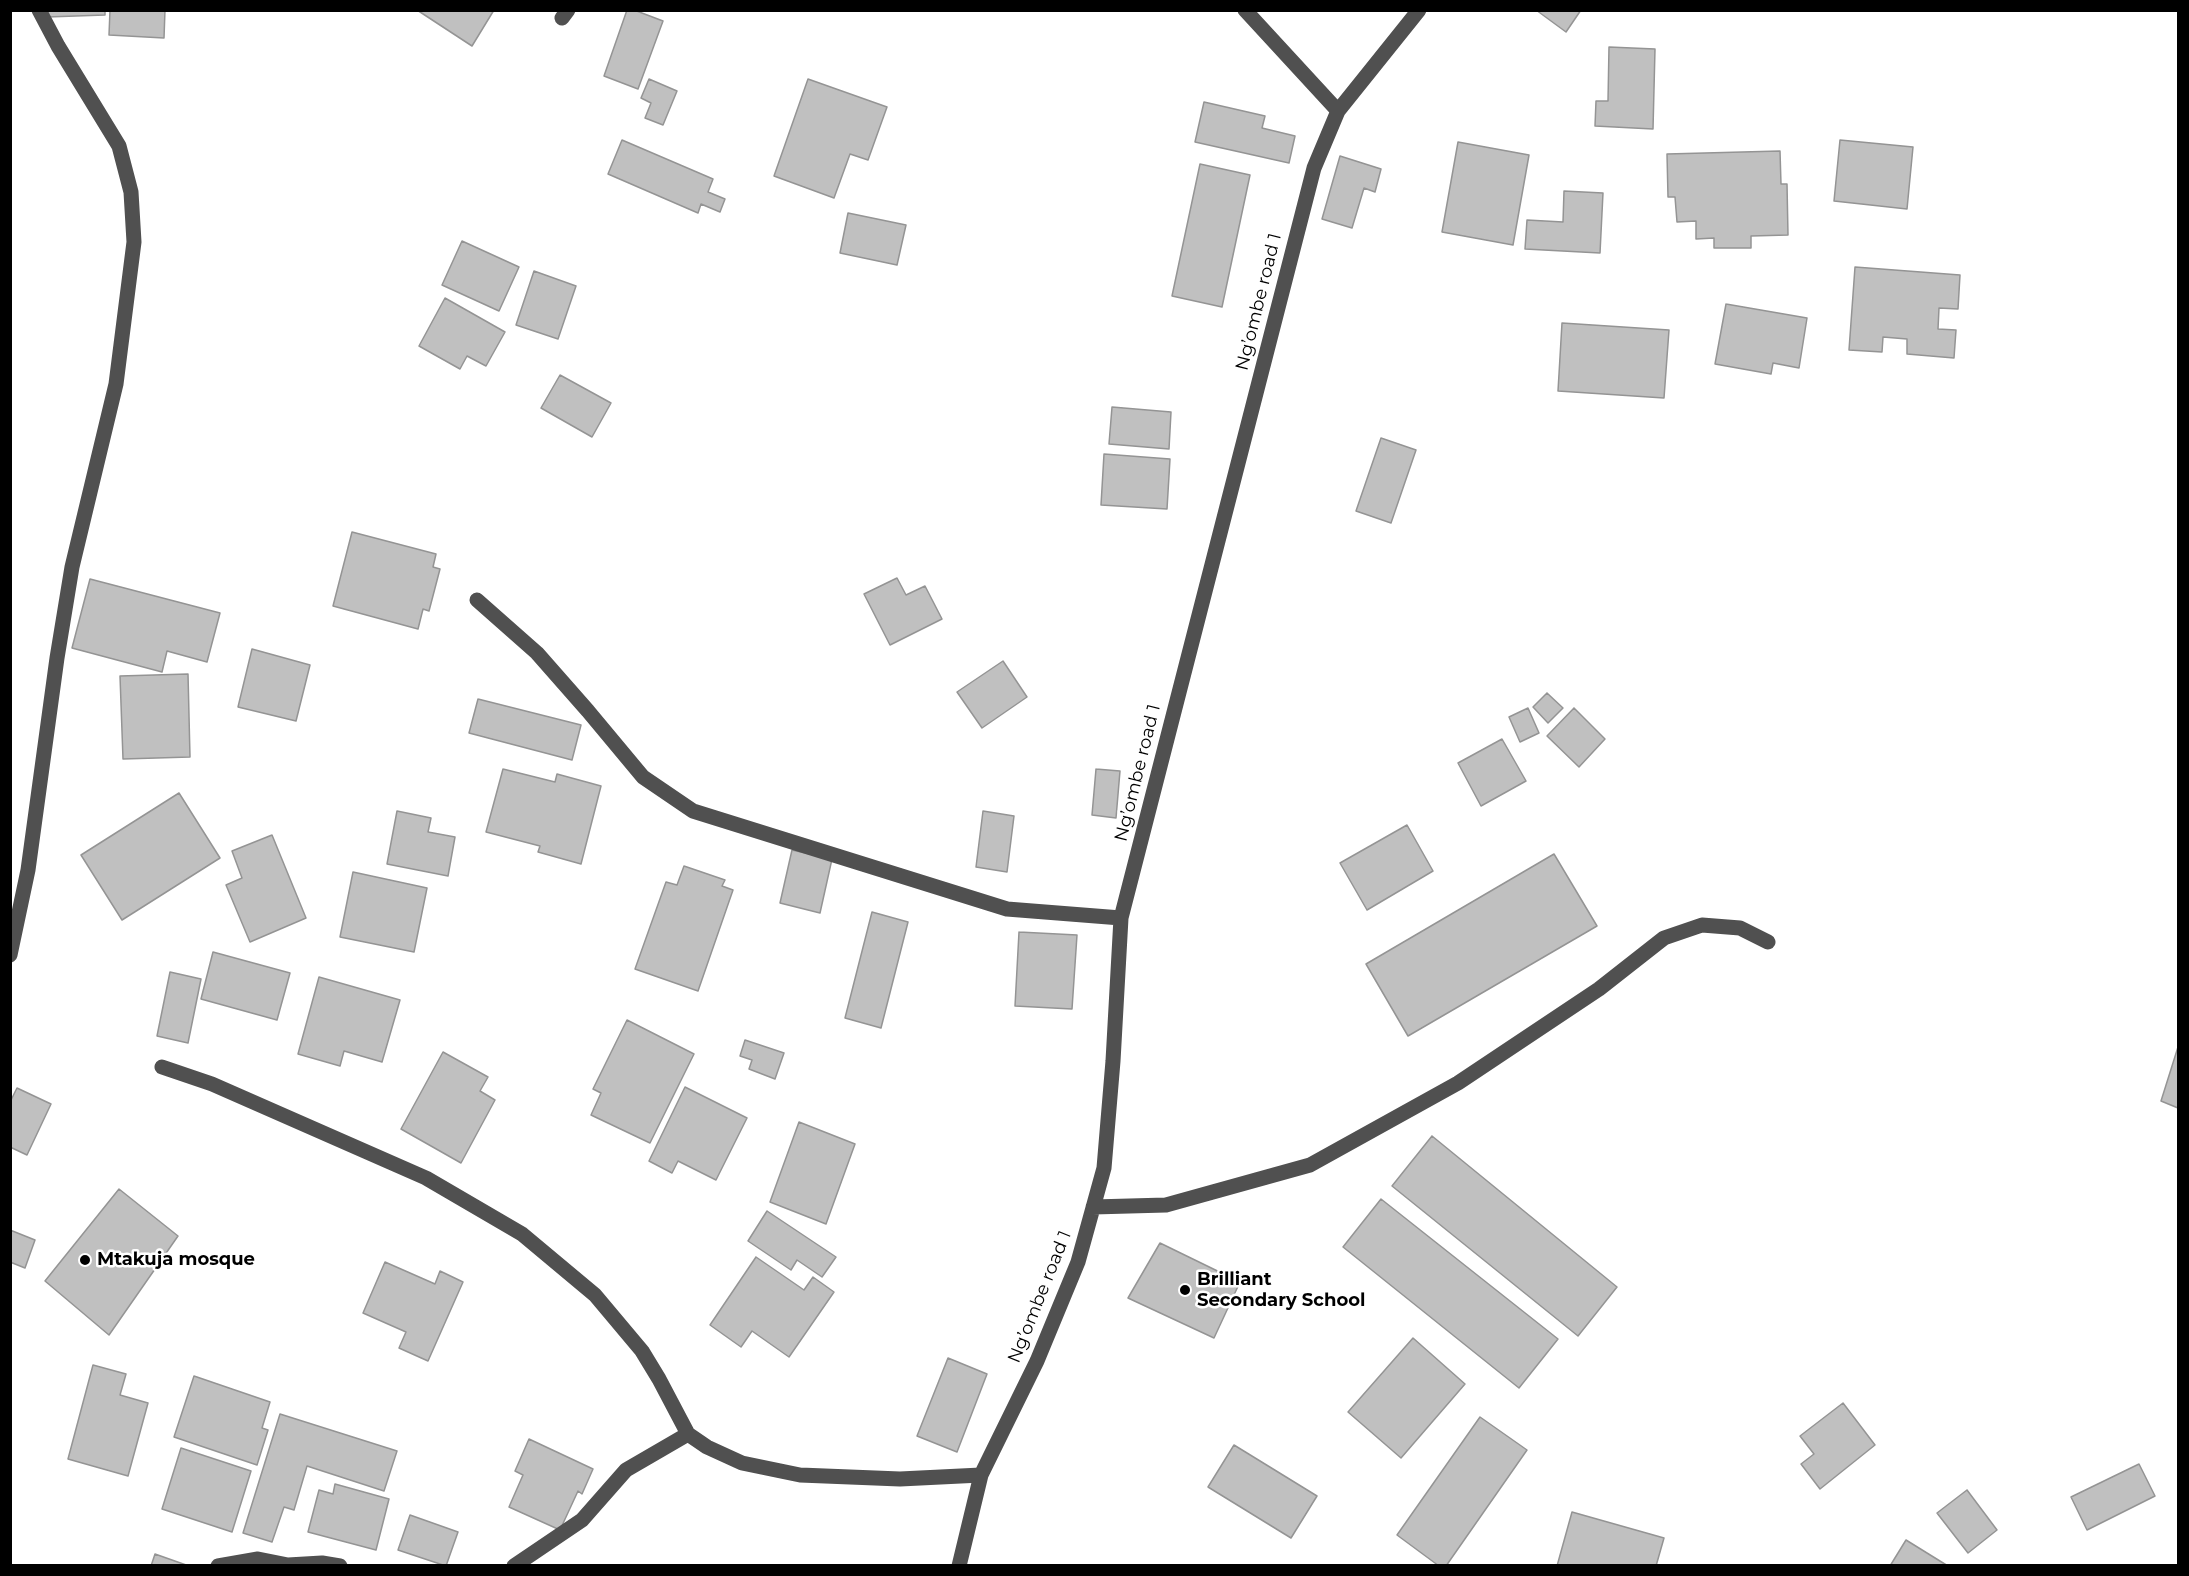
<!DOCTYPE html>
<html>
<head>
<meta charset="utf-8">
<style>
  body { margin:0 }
  #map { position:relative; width:2189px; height:1576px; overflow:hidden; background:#fff; font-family:Montserrat,sans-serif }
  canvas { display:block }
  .frame { position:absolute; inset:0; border:12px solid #000; pointer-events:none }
</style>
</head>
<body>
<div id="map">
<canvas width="2189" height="1576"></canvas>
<div class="frame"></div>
</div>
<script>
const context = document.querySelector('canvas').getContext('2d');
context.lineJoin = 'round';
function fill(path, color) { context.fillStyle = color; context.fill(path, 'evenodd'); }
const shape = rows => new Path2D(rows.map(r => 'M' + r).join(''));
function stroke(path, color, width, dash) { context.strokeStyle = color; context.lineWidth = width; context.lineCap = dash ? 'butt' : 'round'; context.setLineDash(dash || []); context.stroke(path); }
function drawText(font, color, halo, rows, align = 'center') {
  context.font = font + ' Montserrat,sans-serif'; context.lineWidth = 5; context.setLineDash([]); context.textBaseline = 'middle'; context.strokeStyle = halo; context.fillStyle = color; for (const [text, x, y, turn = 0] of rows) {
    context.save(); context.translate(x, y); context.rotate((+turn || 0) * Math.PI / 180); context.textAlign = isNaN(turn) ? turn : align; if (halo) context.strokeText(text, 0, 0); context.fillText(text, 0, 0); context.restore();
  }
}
const building = shape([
  [46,10,105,10,105,15,47,17,46,10],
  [110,10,165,10,164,38,109,35,110,10],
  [417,10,494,10,472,46,417,10],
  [627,10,634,10,663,21,638,89,604,76,627,10],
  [1536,10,1581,10,1566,32,1536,10],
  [1609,47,1655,49,1653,129,1595,126,1596,101,1608,101,1609,47],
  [649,79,677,91,663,125,645,118,651,103,641,98,649,79],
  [808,79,887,107,868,160,850,154,834,198,774,176,808,79],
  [1204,102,1265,116,1262,128,1295,136,1289,163,1195,142,1204,102],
  [622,140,713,179,708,192,725,199,720,212,701,204,698,213,608,174,622,140],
  [1840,140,1913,147,1907,209,1834,201,1840,140],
  [1458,142,1529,155,1513,245,1442,232,1458,142],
  [1780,151,1781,184,1787,184,1788,235,1751,236,1751,248,1714,248,1714,238,1696,239,1696,221,1677,222,1675,197,1668,197,1667,154,1780,151],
  [1340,156,1381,169,1375,192,1364,188,1352,228,1322,219,1340,156],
  [1200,164,1250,175,1222,307,1172,296,1200,164],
  [1564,191,1603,193,1600,253,1525,249,1527,220,1563,222,1564,191],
  [848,213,906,225,897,265,840,253,848,213],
  [462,241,519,267,499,311,442,285,462,241],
  [1855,267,1960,275,1958,309,1939,308,1938,329,1956,330,1954,358,1907,354,1907,339,1883,337,1882,352,1849,350,1855,267],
  [534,271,576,286,558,339,516,325,534,271],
  [445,298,505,332,486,366,467,356,460,369,419,346,445,298],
  [1726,304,1807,318,1799,368,1773,363,1771,374,1715,364,1726,304],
  [1562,323,1669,330,1664,398,1558,391,1562,323],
  [560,375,611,403,592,437,541,408,560,375],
  [1112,407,1171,412,1169,449,1109,444,1112,407],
  [1381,438,1416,450,1391,523,1356,511,1381,438],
  [1104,454,1170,459,1167,509,1101,505,1104,454],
  [352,532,436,554,433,567,440,569,429,611,423,609,418,629,333,606,352,532],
  [897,578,906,595,925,586,942,619,890,645,864,594,897,578],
  [90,579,220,613,207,662,167,651,162,672,72,648,90,579],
  [252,649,310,665,296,721,238,707,252,649],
  [1003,661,1027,697,982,728,957,692,1003,661],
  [188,674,190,757,123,759,120,676,188,674],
  [1547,693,1563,708,1548,723,1533,707,1547,693],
  [478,699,581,725,572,760,469,733,478,699],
  [1528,708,1539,733,1520,742,1509,717,1528,708],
  [1574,708,1605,739,1579,767,1547,736,1574,708],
  [1502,739,1526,781,1481,806,1458,763,1502,739],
  [503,769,555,782,557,774,601,786,581,864,538,852,540,846,486,832,503,769],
  [1096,769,1120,771,1116,818,1092,815,1096,769],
  [179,793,220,858,122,920,81,855,179,793],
  [397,811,431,818,428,832,455,837,448,876,387,864,397,811],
  [983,811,1014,816,1007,872,976,867,983,811],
  [1407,825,1433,871,1367,910,1340,863,1407,825],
  [272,835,306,918,250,942,226,885,242,878,232,851,272,835],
  [792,850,832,859,820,913,780,903,792,850],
  [1554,854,1597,926,1408,1036,1366,964,1554,854],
  [684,866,725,880,722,886,733,890,698,991,635,969,666,882,677,885,684,866],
  [353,872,427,888,414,952,340,937,353,872],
  [872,912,908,922,881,1028,845,1018,872,912],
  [1019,932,1077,935,1072,1009,1015,1006,1019,932],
  [213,952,290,973,277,1020,201,999,213,952],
  [170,972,201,979,188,1043,157,1036,170,972],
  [319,977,400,1000,382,1062,344,1051,340,1066,298,1054,319,977],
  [627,1020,694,1054,650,1143,591,1115,601,1093,593,1089,627,1020],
  [745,1040,784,1053,775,1079,749,1069,752,1060,740,1056,745,1040],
  [2178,1047,2178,1108,2161,1101,2178,1047],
  [443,1052,488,1077,480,1091,495,1100,461,1163,401,1129,443,1052],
  [685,1087,747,1118,716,1180,678,1161,672,1173,649,1161,685,1087],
  [17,1088,51,1104,27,1155,10,1147,10,1102,17,1088],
  [799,1122,855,1144,826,1224,770,1202,799,1122],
  [1432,1136,1617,1287,1578,1336,1392,1186,1432,1136],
  [119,1189,178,1236,109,1335,45,1281,119,1189],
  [1381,1199,1558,1339,1519,1388,1343,1247,1381,1199],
  [767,1211,836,1257,822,1277,797,1260,791,1270,748,1241,767,1211],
  [10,1230,35,1240,25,1268,10,1262,10,1230],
  [1160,1243,1240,1282,1214,1338,1128,1298,1160,1243],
  [756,1257,804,1290,813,1277,834,1292,789,1357,752,1331,741,1347,710,1325,756,1257],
  [385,1262,435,1284,440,1271,463,1282,428,1361,399,1348,406,1332,363,1313,385,1262],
  [1413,1338,1465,1384,1401,1458,1348,1412,1413,1338],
  [948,1358,987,1374,957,1452,917,1436,948,1358],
  [93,1365,126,1374,120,1395,148,1403,128,1476,68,1459,93,1365],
  [194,1376,270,1402,262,1428,268,1430,257,1465,174,1437,194,1376],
  [1843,1403,1875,1445,1820,1489,1801,1464,1814,1454,1800,1436,1843,1403],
  [280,1414,397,1451,384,1491,307,1466,294,1510,284,1507,272,1542,243,1533,280,1414],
  [1480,1417,1527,1450,1446,1566,1439,1566,1397,1535,1480,1417],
  [529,1439,593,1469,582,1494,578,1491,560,1530,509,1507,523,1475,515,1471,529,1439],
  [1234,1445,1317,1496,1291,1538,1208,1487,1234,1445],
  [181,1448,251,1471,232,1532,162,1509,181,1448],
  [2139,1464,2155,1496,2087,1530,2071,1497,2139,1464],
  [335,1484,389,1499,376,1550,308,1532,319,1490,333,1494,335,1484],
  [1967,1490,1997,1530,1968,1553,1937,1513,1967,1490],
  [1572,1512,1664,1538,1656,1566,1557,1566,1572,1512],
  [410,1515,458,1532,446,1566,398,1550,410,1515],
  [1906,1540,1948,1566,1890,1566,1906,1540],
  [155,1554,189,1566,151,1566,155,1554]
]);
const minor = shape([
  [1245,10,1338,111],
  [562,18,568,10],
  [477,600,537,653,588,711,643,777,693,811,1007,909,1121,918],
  [10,955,28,870,57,658,72,567,116,384,134,242,131,192,119,146,58,46,39,10],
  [162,1067,212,1084,426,1178,522,1234,595,1295,642,1351,659,1379,688,1434,707,1447,742,1463,800,1475,900,1479,981,1475],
  [1093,1207,1166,1205,1310,1165,1458,1083,1599,989,1664,938,1702,925,1740,928,1768,942],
  [218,1566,258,1559,288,1565,322,1563,340,1566],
  [514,1566,582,1520,626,1470,688,1434],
  [959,1566,981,1475,1037,1361,1078,1262,1104,1168,1113,1061,1121,918,1314,168,1338,111,1419,10]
]);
const markers = [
  [85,1260,6,"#000"],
  [1185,1290,6,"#000"]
];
const streetNames = [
  ["Ng’ombe road 1",1259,302,-76],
  ["Ng’ombe road 1",1138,773,-76],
  ["Ng’ombe road 1",1040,1297,-68]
];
const poiNames = [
  ["Mtakuja mosque",97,1260],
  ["Brilliant",1197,1280],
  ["Secondary School",1197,1301]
];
fill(building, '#c0c0c0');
stroke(building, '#949494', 1.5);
stroke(minor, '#505050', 15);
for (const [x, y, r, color] of markers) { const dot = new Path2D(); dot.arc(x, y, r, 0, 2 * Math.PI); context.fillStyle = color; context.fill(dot); stroke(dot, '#fff', 2); }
drawText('18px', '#000', '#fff', streetNames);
drawText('bold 18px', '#000', '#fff', poiNames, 'left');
</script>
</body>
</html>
